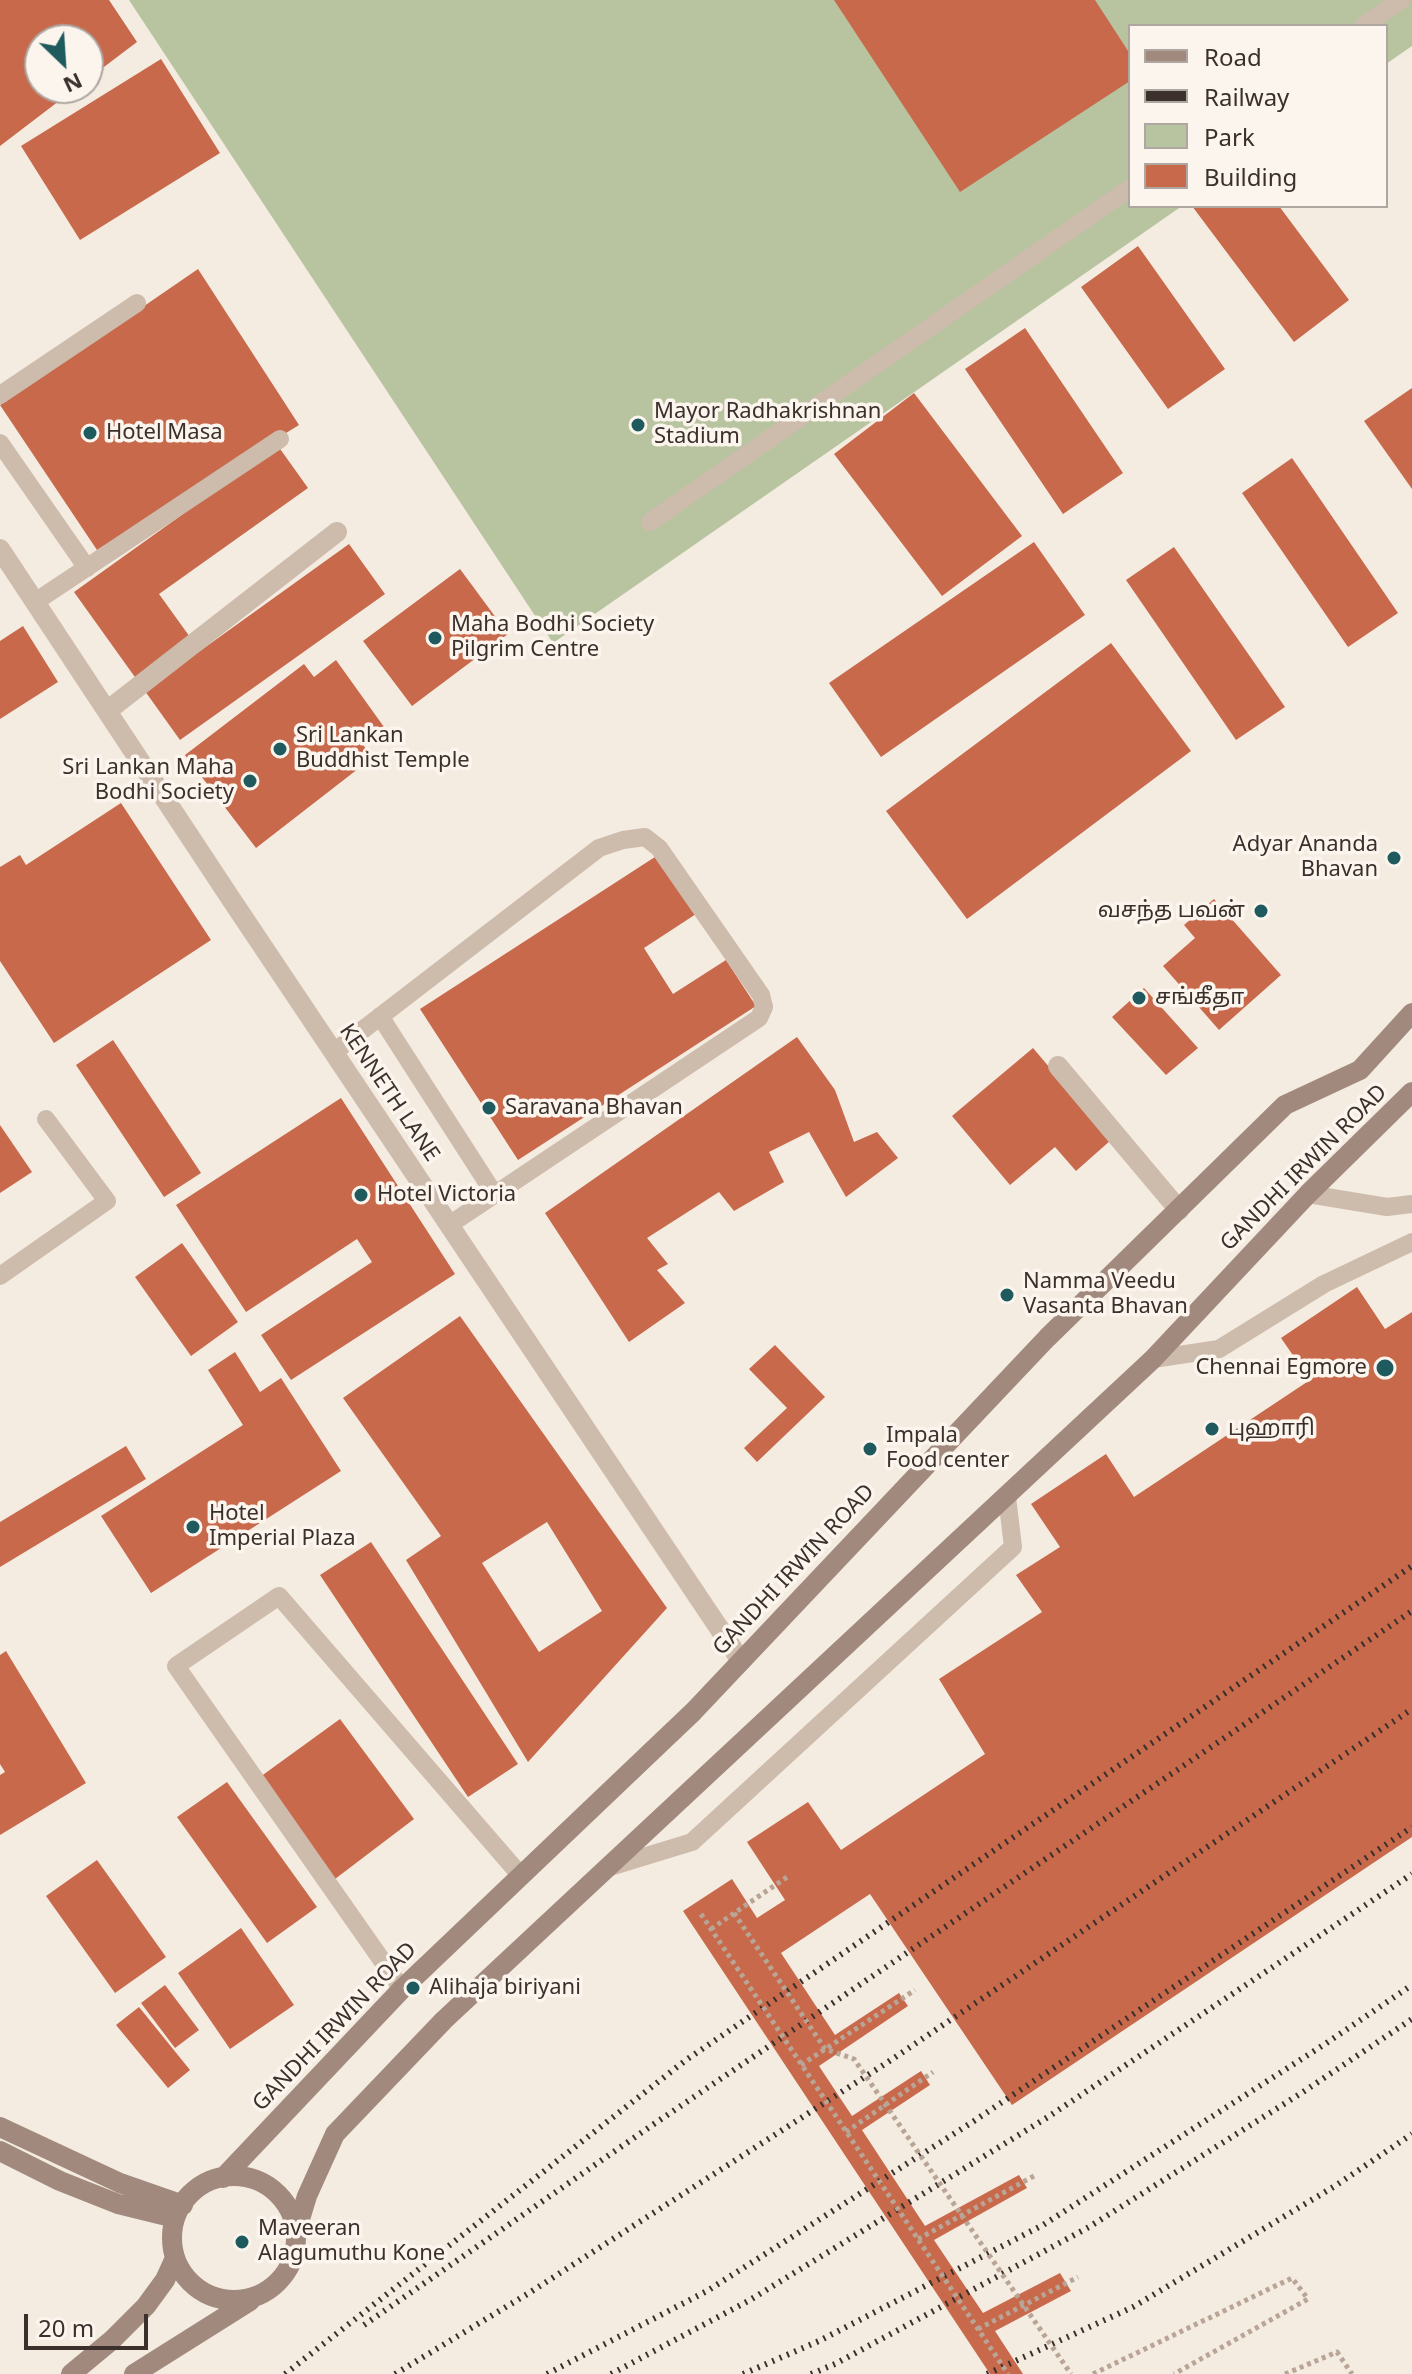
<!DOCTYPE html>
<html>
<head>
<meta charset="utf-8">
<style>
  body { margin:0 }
  #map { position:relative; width:1412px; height:2374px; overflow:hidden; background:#f4ebe1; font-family:"Noto Sans",sans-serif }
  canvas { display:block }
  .legend { position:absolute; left:1128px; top:24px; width:260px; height:184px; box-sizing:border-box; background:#fbf5ee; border:2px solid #aea6a0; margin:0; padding:10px 14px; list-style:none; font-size:24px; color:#3b302b }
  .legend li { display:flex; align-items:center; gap:16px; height:40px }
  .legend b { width:40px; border:2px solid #aea6a0 }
  .north { position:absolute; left:24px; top:24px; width:80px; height:80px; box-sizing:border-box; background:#fbf5ee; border:2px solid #aea6a0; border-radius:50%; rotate:155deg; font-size:22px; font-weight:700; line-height:32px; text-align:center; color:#3b302b }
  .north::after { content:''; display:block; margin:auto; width:28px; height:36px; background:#1f5a5e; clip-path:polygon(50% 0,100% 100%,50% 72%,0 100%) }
  .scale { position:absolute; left:24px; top:2314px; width:124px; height:36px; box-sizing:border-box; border:4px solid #3b302b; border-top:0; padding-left:10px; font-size:24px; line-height:28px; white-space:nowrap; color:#3b302b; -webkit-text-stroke:6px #fbf5ee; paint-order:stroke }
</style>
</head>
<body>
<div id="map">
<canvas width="1412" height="2374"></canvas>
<ul class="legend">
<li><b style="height:10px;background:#a18a7d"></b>Road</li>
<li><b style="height:10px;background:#3b302b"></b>Railway</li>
<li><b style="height:22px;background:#b8c4a0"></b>Park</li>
<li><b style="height:22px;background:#c8694b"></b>Building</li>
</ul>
<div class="north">N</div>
<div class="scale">20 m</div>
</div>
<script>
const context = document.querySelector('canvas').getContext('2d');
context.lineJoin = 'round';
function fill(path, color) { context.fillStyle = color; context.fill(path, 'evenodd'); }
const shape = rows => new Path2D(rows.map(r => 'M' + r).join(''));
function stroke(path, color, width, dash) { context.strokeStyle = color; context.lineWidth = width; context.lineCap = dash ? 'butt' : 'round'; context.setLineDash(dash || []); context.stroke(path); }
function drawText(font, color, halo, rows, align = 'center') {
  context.font = font + ' "Noto Sans","Noto Sans Tamil",sans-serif'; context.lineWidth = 7; context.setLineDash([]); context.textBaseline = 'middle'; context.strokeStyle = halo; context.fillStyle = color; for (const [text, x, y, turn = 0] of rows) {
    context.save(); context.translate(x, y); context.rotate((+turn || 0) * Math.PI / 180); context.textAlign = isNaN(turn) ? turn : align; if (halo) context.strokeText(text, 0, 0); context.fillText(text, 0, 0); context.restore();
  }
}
const green = shape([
  [129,0,1412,0,1412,46,1386,64,1386,26,1130,26,1130,206,1182,206,553,643]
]);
const building = shape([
  [0,0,109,0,137,42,88,79,88,40,40,40,40,88,76,88,0,146],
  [834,0,1095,0,1130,54,1130,81,960,192],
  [161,59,220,153,80,240,21,146],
  [1192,206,1279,206,1349,300,1294,342],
  [1138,246,1225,369,1168,409,1081,287],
  [198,269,299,425,97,550,0,405],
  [1025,328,1123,473,1063,514,965,369],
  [1412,388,1412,489,1364,421],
  [914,393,1022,536,942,596,834,454],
  [278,446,308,488,159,594,200,651,349,544,385,594,180,740,74,592],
  [1292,458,1398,613,1348,647,1242,493],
  [1034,542,1085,615,881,757,829,683],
  [1174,547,1285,707,1236,740,1126,580],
  [460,569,508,634,412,706,363,641],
  [23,626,58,682,0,719,0,641],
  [1111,643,1191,751,967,919,886,811],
  [336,660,384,727,362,743,372,758,256,848,185,755,304,664,314,677],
  [121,803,211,940,54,1043,0,961,0,867,20,855,26,865],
  [658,855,696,914,644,948,673,994,726,960,756,1006,518,1160,420,1009],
  [1214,899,1281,975,1219,1030,1163,966,1195,938,1184,925],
  [1144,988,1198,1048,1166,1075,1112,1017],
  [797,1037,835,1090,854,1142,877,1132,898,1158,846,1197,809,1132,769,1152,784,1182,734,1211,719,1192,647,1238,668,1264,657,1270,685,1303,629,1342,545,1213],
  [113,1040,201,1173,164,1197,76,1065],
  [1033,1048,1111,1140,1076,1171,1055,1147,1010,1185,952,1116],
  [341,1098,455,1274,291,1380,261,1335,372,1262,357,1239,246,1312,176,1205],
  [0,1125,32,1172,0,1193],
  [182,1243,238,1322,191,1356,135,1277],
  [1357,1287,1385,1329,1412,1312,1412,1837,1012,2105,870,1894,781,1953,835,2035,899,1993,908,2006,819,2066,852,2116,921,2071,930,2085,862,2130,925,2226,1019,2175,1027,2188,934,2240,983,2313,1060,2273,1071,2291,995,2331,1023,2374,990,2374,683,1911,732,1879,757,1918,785,1900,747,1842,808,1802,841,1850,985,1754,939,1679,1042,1612,1016,1575,1060,1547,1031,1504,1106,1454,1134,1497,1310,1380,1281,1338],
  [460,1316,667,1608,528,1762,406,1560,441,1536,343,1398],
  [547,1522,602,1611,539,1652,482,1563],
  [775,1345,825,1397,757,1462,744,1448,787,1408,749,1369],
  [235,1352,260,1392,281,1378,341,1471,151,1593,101,1516,243,1425,208,1370],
  [126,1446,146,1479,0,1567,0,1522],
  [371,1542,518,1764,468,1797,320,1575],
  [6,1651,86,1783,0,1835,0,1775,5,1772,0,1764,0,1655],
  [340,1719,414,1819,335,1879,260,1777],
  [227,1782,317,1907,267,1943,177,1817],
  [97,1860,166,1957,115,1993,46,1896],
  [241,1928,294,2005,230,2049,178,1973],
  [165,1985,199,2030,175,2048,141,2003],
  [139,2007,190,2070,168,2088,116,2025]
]);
const path = shape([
  [711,1929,790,1875],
  [801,2065,915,1990],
  [846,2132,933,2072],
  [918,2239,1034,2176],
  [978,2329,1078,2277],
  [1093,2374,1292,2278,1308,2299,1174,2374],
  [1285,2374,1337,2352,1352,2374]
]);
const service = shape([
  [1363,26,1401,0],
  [0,395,137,303],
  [0,443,87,568],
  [650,522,1130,188],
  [35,602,280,439],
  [380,1016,495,1195],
  [334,1052,599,848,623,840,645,837,659,848,761,995,764,1007,759,1018,449,1225],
  [1308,1194,1387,1207,1412,1204],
  [0,1276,107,1201,46,1119],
  [1153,1359,1219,1349,1324,1284,1412,1242],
  [607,1868,692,1842,1013,1547,1007,1497],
  [402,1989,176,1666,279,1596,521,1876]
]);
const minor = shape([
  [0,549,231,899,741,1661],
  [107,711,337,532],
  [1058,1066,1179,1210]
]);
const secondary = shape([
  [0,2127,120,2183,183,2205],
  [0,2151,60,2181,118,2204,175,2218],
  '172 2238a62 62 0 1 1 124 0a62 62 0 1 1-124 0Z',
  [223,2178,402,1989,693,1712,1047,1338,1285,1105,1360,1070,1412,1013],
  [296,2232,307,2196,335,2134,444,2020,1153,1359,1308,1194,1412,1092],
  [71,2374,112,2340,146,2306,165,2280,175,2258],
  [134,2374,250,2301]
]);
const rail = shape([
  [364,2325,651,2126,1412,1611],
  [285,2374,686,2060,1412,1566],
  [395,2374,529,2293,888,2062,1412,1709],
  [547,2374,707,2291,974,2121,1412,1827],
  [611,2374,750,2300,1048,2117,1412,1874],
  [743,2374,819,2341,1043,2225,1325,2044,1412,1985],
  [811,2374,835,2364,1089,2227,1303,2092,1412,2019],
  [987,2374,1133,2307,1335,2186,1412,2134]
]);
const pathBridge = shape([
  [734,1913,825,2049,854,2059,1071,2374],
  [701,1914,1008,2374]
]);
const markers = [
  [638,425,8,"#1f5a5e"],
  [90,433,8,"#1f5a5e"],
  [435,638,8,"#1f5a5e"],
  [280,749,8,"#1f5a5e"],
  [250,781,8,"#1f5a5e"],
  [1394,858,8,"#1f5a5e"],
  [1261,911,8,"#1f5a5e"],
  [1139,998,8,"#1f5a5e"],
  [489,1108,8,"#1f5a5e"],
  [361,1195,8,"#1f5a5e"],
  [1007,1295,8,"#1f5a5e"],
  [1385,1368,10,"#1f5a5e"],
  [1212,1429,8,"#1f5a5e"],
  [870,1449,8,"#1f5a5e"],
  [193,1527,8,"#1f5a5e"],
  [413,1988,8,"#1f5a5e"],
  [242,2242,8,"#1f5a5e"]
];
const poiNames = [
  ["Mayor Radhakrishnan",654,412],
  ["Stadium",654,437],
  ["Hotel Masa",106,433],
  ["Maha Bodhi Society",451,625],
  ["Pilgrim Centre",451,650],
  ["Sri Lankan",296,736],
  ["Buddhist Temple",296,761],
  ["Sri Lankan Maha",234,768,"right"],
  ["Bodhi Society",234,793,"right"],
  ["Adyar Ananda",1378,845,"right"],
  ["Bhavan",1378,870,"right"],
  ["வசந்த பவன்",1245,911,"right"],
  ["சங்கீதா",1155,998],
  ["Saravana Bhavan",505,1108],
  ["Hotel Victoria",377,1195],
  ["Namma Veedu",1023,1282],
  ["Vasanta Bhavan",1023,1307],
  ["Chennai Egmore",1367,1368,"right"],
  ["புஹாரி",1228,1429],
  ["Impala",886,1436],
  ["Food center",886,1461],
  ["Hotel",209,1514],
  ["Imperial Plaza",209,1539],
  ["Alihaja biriyani",429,1988],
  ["Maveeran",258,2229],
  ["Alagumuthu Kone",258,2254]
];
const streetNames = [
  ["KENNETH LANE",389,1093,56],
  ["GANDHI IRWIN ROAD",1304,1168,-45],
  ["GANDHI IRWIN ROAD",794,1570,-47],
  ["GANDHI IRWIN ROAD",335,2027,-46]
];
fill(green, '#b8c4a0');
fill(building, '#c8694b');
stroke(path, '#b9a596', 5, [4, 4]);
stroke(service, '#cdbbac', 18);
stroke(minor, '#cdbbac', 20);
stroke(secondary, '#a18a7d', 20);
stroke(rail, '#3b302b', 6, [2, 6]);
stroke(pathBridge, '#b9a596', 5, [4, 4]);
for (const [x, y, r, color] of markers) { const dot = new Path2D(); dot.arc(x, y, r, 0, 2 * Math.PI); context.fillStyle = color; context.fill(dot); stroke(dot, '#fbf5ee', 3); }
drawText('22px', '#3b302b', '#fbf5ee', poiNames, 'left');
drawText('22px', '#3b302b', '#fbf5ee', streetNames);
</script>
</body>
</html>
